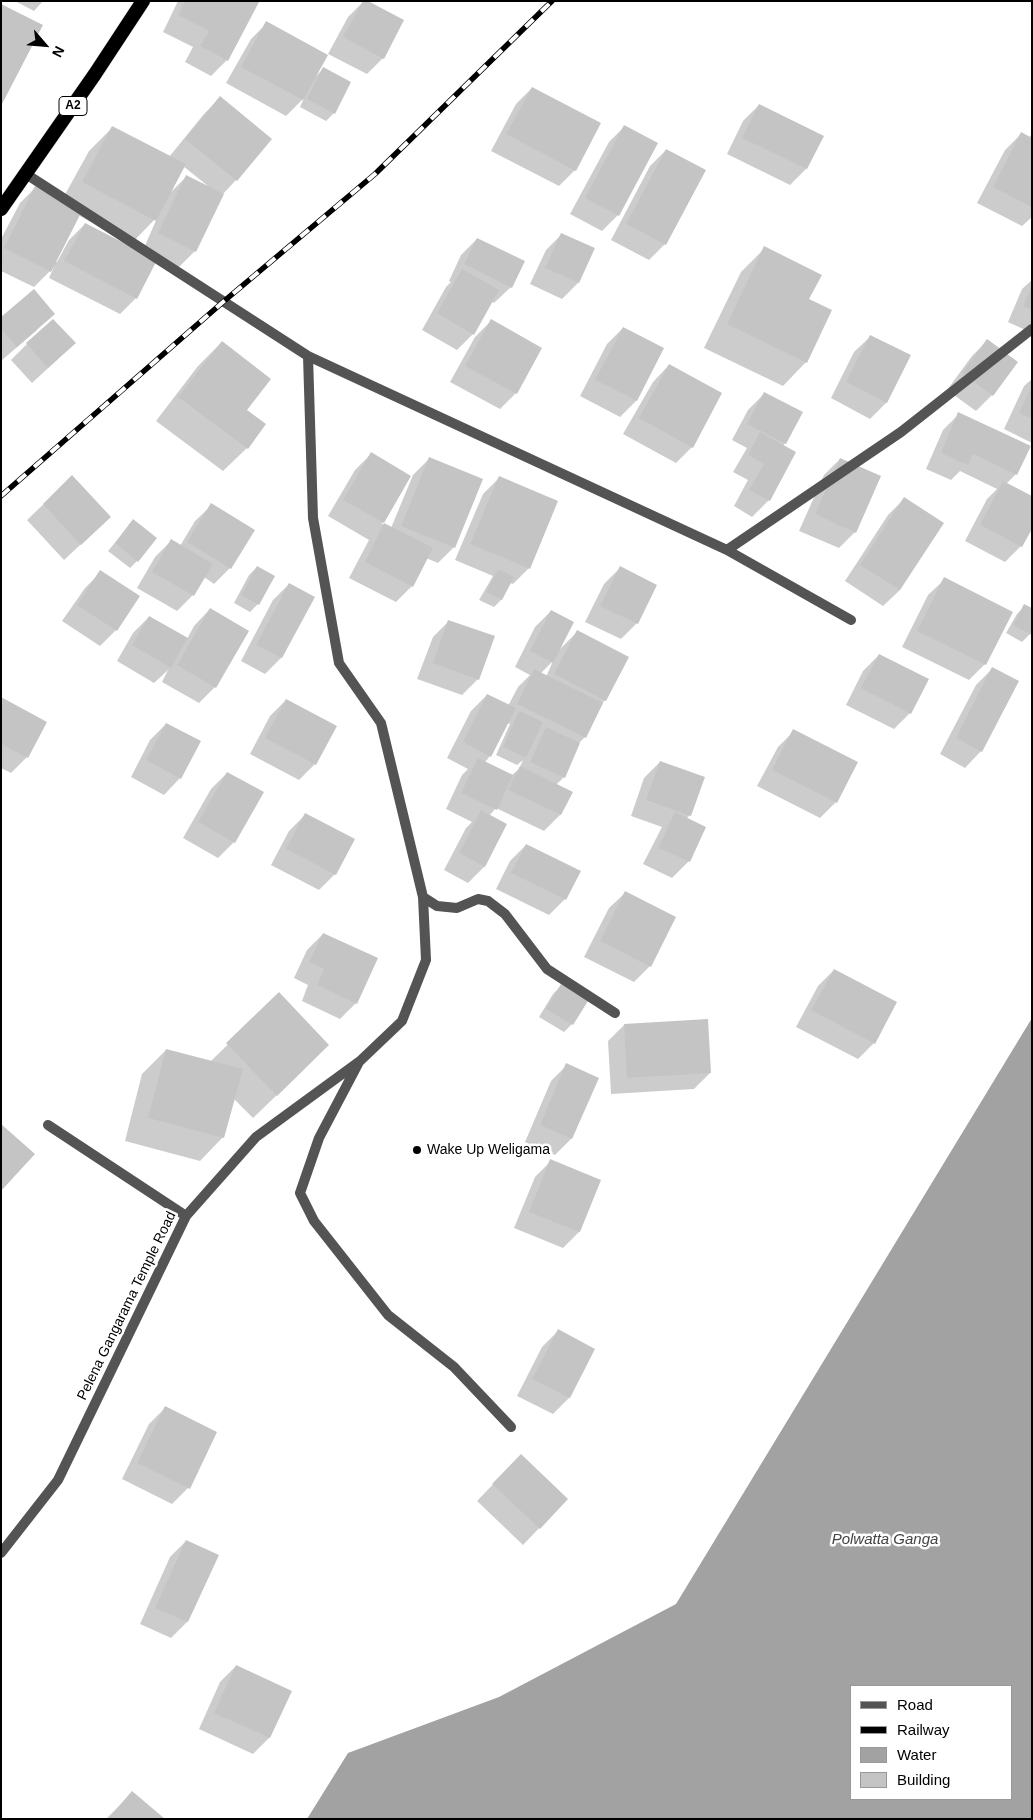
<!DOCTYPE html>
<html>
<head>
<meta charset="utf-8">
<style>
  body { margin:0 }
  #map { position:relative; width:1033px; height:1820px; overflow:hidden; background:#fff; font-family:Helvetica,sans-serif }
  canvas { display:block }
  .frame { position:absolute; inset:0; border:2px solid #000; pointer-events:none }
  .legend { position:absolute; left:850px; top:1685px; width:162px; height:115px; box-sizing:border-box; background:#fff; border:1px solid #999; margin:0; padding:6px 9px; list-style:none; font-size:15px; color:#000 }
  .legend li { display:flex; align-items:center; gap:10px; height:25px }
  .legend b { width:25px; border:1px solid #999 }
  .north { position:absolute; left:20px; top:20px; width:50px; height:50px; -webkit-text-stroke:4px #fff; paint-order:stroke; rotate:117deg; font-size:14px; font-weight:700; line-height:20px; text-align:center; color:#000 }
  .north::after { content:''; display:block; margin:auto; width:18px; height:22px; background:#000; clip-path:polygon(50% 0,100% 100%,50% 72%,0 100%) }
</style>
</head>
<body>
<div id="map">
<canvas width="1033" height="1820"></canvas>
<div class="frame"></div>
<ul class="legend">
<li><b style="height:6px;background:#545454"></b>Road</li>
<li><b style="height:6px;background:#000"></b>Railway</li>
<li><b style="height:14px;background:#a2a2a2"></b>Water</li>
<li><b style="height:14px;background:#c4c4c4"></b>Building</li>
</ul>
<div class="north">N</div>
</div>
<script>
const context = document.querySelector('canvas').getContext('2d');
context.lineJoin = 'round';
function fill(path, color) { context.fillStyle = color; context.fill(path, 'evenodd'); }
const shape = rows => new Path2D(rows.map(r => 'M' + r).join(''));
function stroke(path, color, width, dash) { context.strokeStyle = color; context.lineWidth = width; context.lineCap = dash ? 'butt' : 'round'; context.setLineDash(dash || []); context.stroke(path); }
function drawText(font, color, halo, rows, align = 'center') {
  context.font = font + ' Helvetica,sans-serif'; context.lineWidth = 5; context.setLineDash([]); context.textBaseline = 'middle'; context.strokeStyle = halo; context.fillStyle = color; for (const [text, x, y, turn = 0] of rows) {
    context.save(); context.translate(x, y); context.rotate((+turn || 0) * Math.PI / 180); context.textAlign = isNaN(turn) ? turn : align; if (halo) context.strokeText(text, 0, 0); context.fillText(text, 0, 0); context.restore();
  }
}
const water = shape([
  [1032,1018,1032,1819,307,1819,348,1753,499,1697,676,1604],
  [852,1686,1012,1686,1012,1799,852,1799]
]);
const shadow = shape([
  [15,1,43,1,34,11],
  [178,1,255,1,227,60,211,76,185,62,193,47,163,32],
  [364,1,383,58,367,74,328,54,348,17],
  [267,23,316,76,323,69,334,113,326,121,300,107,304,98,286,116,226,83,251,39],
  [532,88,575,170,559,186,491,151,516,104],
  [220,98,270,139,236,180,223,194,195,251,179,267,143,250,158,216,131,244,78,215,55,261,57,262,69,240,85,224,136,298,120,314,49,278,54,267,34,287,1,271,1,239,20,203,36,187,62,200,89,151,113,127,169,157,204,114],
  [183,166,208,186,186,177,169,194],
  [759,105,822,136,806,169,790,185,727,154,743,121],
  [625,126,618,215,602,231,570,214,609,142],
  [1032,133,1032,217,1022,226,977,203,1005,150,1021,134,1029,138],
  [666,150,665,244,649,260,611,240,650,166],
  [562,234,593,248,578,283,562,299,530,284,546,250],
  [477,239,511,287,494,303,491,301,473,334,457,350,422,330,446,287,451,282,449,281,461,255],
  [765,248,808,300,806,362,783,386,704,348,741,272],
  [1032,280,1032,333,1008,322,1022,289],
  [1,319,37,330,1,361],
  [491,321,516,393,500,409,450,382,475,337],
  [623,328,663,349,636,401,620,417,580,396,607,344],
  [871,336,910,356,886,403,870,419,831,398,854,352],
  [988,340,1016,362,992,395,976,411,947,390,972,356],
  [222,342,247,448,223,471,156,421,198,366],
  [27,344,58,359,32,383,11,360],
  [669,365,692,447,676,463,623,434,653,382],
  [1032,379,1032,443,1004,429,1024,386],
  [764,394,785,443,783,446,795,453,769,500,752,517,734,506,748,480,733,472,747,448,732,440,748,410],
  [959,414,1016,474,1006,484,1021,546,1005,562,965,541,987,499,997,489,960,471,951,480,926,469,943,430],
  [371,454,410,476,382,524,391,528,413,475,429,459,454,547,438,563,426,558,412,586,396,602,349,578,369,540,328,516,355,470],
  [840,459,855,532,839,548,799,531,824,475],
  [72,477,93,533,64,560,27,520],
  [499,478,529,568,513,584,510,583,501,600,494,607,479,600,493,576,455,560,483,494],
  [904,499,900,590,883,606,845,581,888,515],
  [212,505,230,568,214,584,204,577,193,595,177,611,137,588,155,557,171,541,180,546,195,521],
  [133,521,137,561,130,568,108,551],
  [257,567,258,604,250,612,234,603,249,575],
  [620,568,637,623,621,639,585,622,604,584],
  [101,572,116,630,100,646,62,621,85,588],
  [945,579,985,664,969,680,902,647,928,595],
  [289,584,313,597,281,658,265,674,241,661,273,600],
  [1025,606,1030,634,1022,642,1006,633,1017,614],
  [210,609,247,631,215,687,199,703,162,682,168,670,154,683,117,661,133,633,149,617,187,639,194,626],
  [551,611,560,649,577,632,605,700,602,704,585,737,578,744,564,777,556,785,572,793,560,815,544,831,496,808,489,816,506,824,484,867,468,883,444,870,466,828,472,822,446,809,462,775,468,769,447,758,471,711,487,695,508,706,518,687,530,675,515,667,535,627],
  [553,661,546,677,540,674],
  [507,723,510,724,496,755,517,765,523,760,519,769,512,775,485,762,490,756],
  [449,621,478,679,462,695,417,679,433,637],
  [879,655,910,713,894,729,846,705,863,671],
  [992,669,981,751,965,768,940,754,976,685],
  [1,699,27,757,11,773,1,768],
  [286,700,315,764,299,780,250,754,270,716],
  [166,724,199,742,180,778,164,795,131,777,150,740],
  [794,731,836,802,820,818,757,786,778,747],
  [660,762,690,815,686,819,705,828,688,862,672,878,643,864,662,827,631,816,644,778],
  [227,773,234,842,218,858,183,838,211,789],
  [305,815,335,874,319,890,271,865,289,831],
  [526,845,565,899,549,915,496,889,510,861],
  [626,892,650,966,634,982,584,957,609,908],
  [323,934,356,1003,340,1019,302,1001,308,985,294,978,307,950],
  [834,970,874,1043,858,1059,796,1027,818,986],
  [561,986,572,1024,564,1032,539,1017,553,994],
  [279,994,304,1069,253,1118,234,1099,223,1137,200,1161,125,1141,142,1074,166,1050,210,1062],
  [624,1025,710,1073,694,1089,611,1094,608,1041],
  [567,1065,597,1078,571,1139,555,1155,525,1142,551,1081],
  [551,1161,599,1180,579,1232,563,1248,514,1228,535,1177],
  [558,1331,593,1349,569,1398,553,1414,517,1396,542,1347],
  [165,1408,216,1433,188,1488,172,1504,122,1479,149,1424],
  [505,1472,567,1499,523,1545,477,1501],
  [186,1541,217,1555,187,1622,171,1638,140,1624,170,1557],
  [236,1666,290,1691,269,1738,253,1754,199,1729,220,1682],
  [132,1793,163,1819,106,1819]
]);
const building = shape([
  [185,1,258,1,259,2,228,61,200,46,209,31,178,15],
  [363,1,368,1,404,20,384,59,343,37],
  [1,4,43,25,1,106],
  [266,21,328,55,303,100,241,67],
  [323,67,351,82,335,114,307,99],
  [532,87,601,123,576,171,506,134],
  [220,96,272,139,237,181,185,139],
  [759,104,824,136,807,169,742,138],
  [624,125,658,143,619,216,585,198],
  [112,126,186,164,156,221,82,182],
  [1021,132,1032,138,1032,207,993,187],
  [666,149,706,170,666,245,626,224],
  [186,175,224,194,196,252,158,233],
  [35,186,83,209,51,272,4,248],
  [85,223,157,260,137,299,64,261],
  [561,233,595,248,579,283,545,268],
  [477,238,525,261,512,288,464,264],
  [764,246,822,275,809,299,832,310,807,363,727,324],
  [462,269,499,290,474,335,437,313],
  [1032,286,1032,310,1023,306],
  [34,289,55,314,17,347,1,329,1,317],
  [53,319,76,343,48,368,26,343],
  [491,319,542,348,517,394,465,366],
  [623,327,664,348,637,401,595,380],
  [870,335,911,355,887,403,846,382],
  [987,339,1018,362,993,396,962,373],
  [222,341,271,379,247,410,266,424,248,449,178,397],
  [669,364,722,393,693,448,639,418],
  [1032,386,1032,419,1019,413],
  [764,392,803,412,786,444,747,424],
  [958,412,1031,446,1017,475,973,454,968,465,941,453],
  [760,432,796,452,770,501,749,490,764,464,748,455],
  [371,452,411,476,384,523,343,500],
  [429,457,483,479,455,548,401,526],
  [840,458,881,476,856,533,815,514],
  [72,475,111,517,81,545,43,504],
  [499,476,558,501,530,569,470,544],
  [1003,481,1032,496,1032,529,1022,547,980,525],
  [904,497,944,523,900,590,860,565],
  [211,503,255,530,231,569,187,542],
  [133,519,157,538,138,562,115,543],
  [384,523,433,548,413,587,365,562],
  [171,539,213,564,194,596,152,572],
  [257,566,275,576,259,605,241,595],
  [620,566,657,585,638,624,600,606],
  [498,569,514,577,502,600,486,592],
  [100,570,140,596,117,631,77,605],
  [944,577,1013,612,986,665,917,631],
  [289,583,315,597,282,658,256,645],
  [1024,604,1032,608,1032,635,1013,625],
  [210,608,249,631,216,688,177,665],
  [551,610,574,622,553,663,530,651],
  [149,616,188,638,171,668,132,645],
  [448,620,495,636,479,680,433,663],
  [577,630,629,657,606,701,554,674],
  [879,654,929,679,911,714,861,688],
  [992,667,1019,681,982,752,956,738],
  [534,669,603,703,586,738,517,704],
  [487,694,516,708,491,757,463,742],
  [1,697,47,722,28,758,1,744],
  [286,699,337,726,316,765,265,738],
  [519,711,543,722,526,758,503,747],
  [166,723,201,741,181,779,146,760],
  [546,727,580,743,565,778,530,762],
  [793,729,858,762,837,803,772,770],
  [478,758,513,775,497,810,461,793],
  [660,761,705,777,691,816,646,800],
  [520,766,573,792,561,815,508,790],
  [227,772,264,792,235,843,198,822],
  [481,810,507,824,485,867,459,853],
  [675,812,706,827,690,862,658,848],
  [305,813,355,839,336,875,286,849],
  [526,844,581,871,566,900,511,873],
  [625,891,676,917,651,967,600,941],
  [323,933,378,958,357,1004,317,985,324,969,309,962],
  [834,969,897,1002,875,1044,811,1010],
  [561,984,588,1001,573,1025,546,1009],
  [279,992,329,1045,277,1096,226,1043],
  [708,1019,711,1073,627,1078,624,1024],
  [166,1049,243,1069,224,1138,148,1118],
  [566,1063,599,1078,572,1139,540,1125],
  [1,1124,35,1154,1,1191],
  [550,1159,601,1180,580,1232,529,1212],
  [558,1329,595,1349,570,1398,532,1379],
  [165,1406,217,1432,190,1489,137,1463],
  [521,1454,568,1499,540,1529,492,1484],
  [186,1540,219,1555,188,1622,155,1608],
  [236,1665,292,1691,270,1738,214,1713],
  [132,1791,165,1819,108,1819]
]);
const minor = shape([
  [26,174,308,356,727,550,851,620],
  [727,550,901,432,1032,329],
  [423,897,437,906,457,908,478,899,488,901,505,914,547,969,615,1013],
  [358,1064,319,1138,300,1193,314,1221,388,1315,454,1367,511,1427],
  [48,1125,186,1216],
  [1,1553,58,1480,186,1216,256,1137,360,1061,402,1021,426,960,423,897,381,723,339,663,313,518,308,356]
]);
const trunk = shape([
  [1,209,95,74,143,1]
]);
const rail = shape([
  [1,496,223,302,375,174,552,1]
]);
const markers = [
  [417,1150,5,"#000"]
];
const shields = [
  [73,106,28]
];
const shieldNames = [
  ["A2",73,106]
];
const poiNames = [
  ["Wake Up Weligama",427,1150]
];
const streetNames = [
  ["Pelena Gangarama Temple Road",127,1306,-64]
];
const waterNames = [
  ["Polwatta Ganga",885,1540]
];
fill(water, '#a2a2a2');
fill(shadow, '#0003');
fill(building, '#c4c4c4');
stroke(trunk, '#dbdbdb', 15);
stroke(minor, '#545454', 10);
stroke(trunk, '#000', 14);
stroke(rail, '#000', 5.5);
stroke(rail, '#fff', 4, [11]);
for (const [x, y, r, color] of markers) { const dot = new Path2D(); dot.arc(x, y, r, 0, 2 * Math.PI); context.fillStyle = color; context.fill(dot); stroke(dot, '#fff', 2); }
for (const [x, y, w] of shields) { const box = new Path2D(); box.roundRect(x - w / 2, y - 9.5, w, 19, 4); context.fillStyle = '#fff'; context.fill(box); stroke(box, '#000', 1); }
drawText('bold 12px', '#000', null, shieldNames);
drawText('14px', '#000', '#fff', poiNames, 'left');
drawText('14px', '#000', '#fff', streetNames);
drawText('italic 15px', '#434343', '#fff', waterNames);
</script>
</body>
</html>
